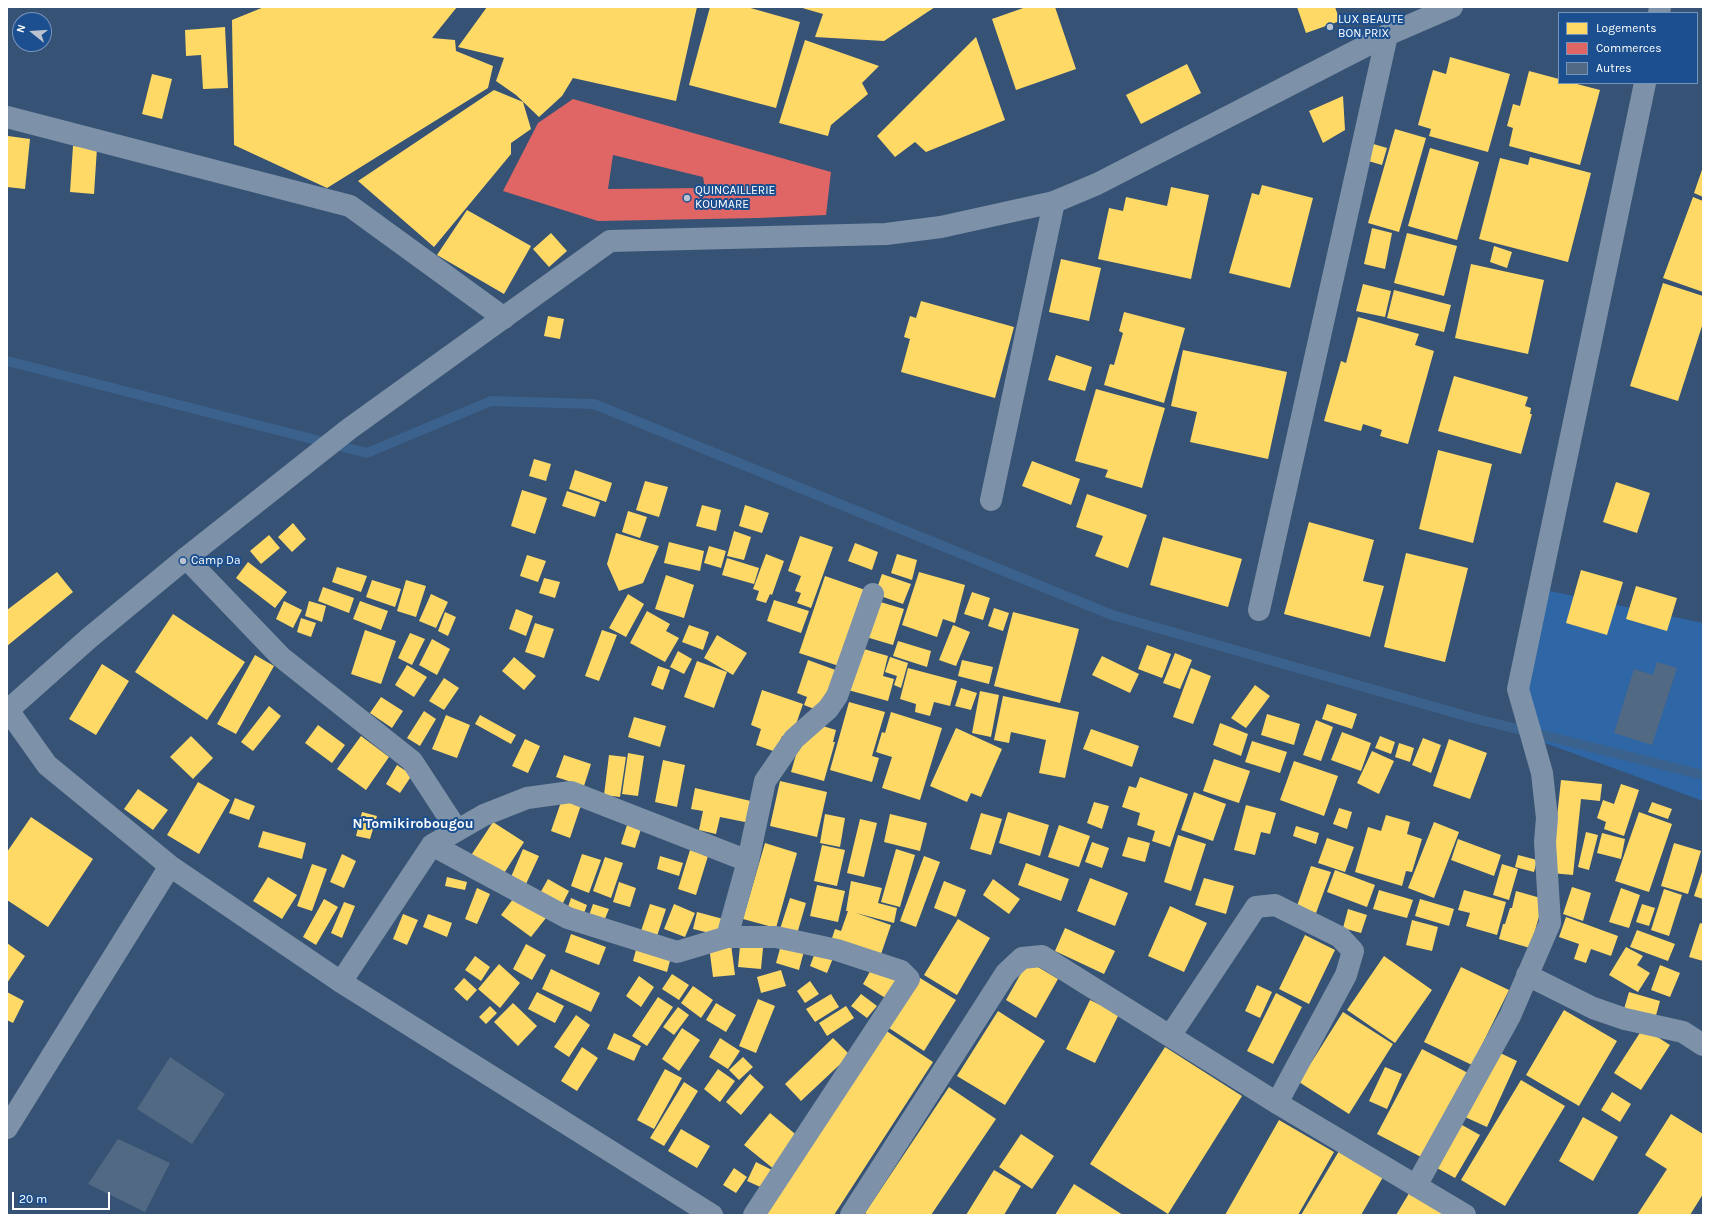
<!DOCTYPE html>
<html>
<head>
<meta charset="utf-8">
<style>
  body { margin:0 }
  #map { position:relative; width:1710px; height:1222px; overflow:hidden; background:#365274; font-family:Karla,sans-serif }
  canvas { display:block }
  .frame { position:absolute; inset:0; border:8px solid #fff; pointer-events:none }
  .legend { position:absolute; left:1558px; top:12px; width:140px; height:72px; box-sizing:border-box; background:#1b4f8f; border:1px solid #7695bc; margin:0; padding:5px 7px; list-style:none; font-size:12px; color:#fff }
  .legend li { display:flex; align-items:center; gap:8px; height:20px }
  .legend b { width:20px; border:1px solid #7695bc }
  .north { position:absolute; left:12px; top:12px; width:40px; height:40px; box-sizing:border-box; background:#1b4f8f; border:1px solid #7695bc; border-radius:50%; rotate:287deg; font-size:11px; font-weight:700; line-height:16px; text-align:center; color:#fff }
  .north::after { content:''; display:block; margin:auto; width:14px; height:18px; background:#b9c2ce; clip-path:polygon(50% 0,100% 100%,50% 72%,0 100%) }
  .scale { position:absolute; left:12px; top:1192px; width:98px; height:18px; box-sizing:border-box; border:2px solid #fff; border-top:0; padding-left:5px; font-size:12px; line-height:14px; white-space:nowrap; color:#fff; -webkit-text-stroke:3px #1b4f8f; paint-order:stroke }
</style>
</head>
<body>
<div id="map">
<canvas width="1710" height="1222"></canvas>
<div class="frame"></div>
<ul class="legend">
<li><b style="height:11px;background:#ffd966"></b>Logements</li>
<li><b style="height:11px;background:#e06666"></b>Commerces</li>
<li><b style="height:11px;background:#526984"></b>Autres</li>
</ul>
<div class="north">N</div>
<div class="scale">20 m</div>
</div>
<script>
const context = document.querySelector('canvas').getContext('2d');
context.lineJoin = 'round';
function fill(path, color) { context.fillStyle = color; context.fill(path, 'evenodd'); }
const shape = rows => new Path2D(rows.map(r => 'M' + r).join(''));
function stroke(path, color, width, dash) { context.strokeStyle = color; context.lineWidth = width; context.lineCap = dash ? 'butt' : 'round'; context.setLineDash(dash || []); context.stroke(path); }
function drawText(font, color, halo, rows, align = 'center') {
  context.font = font + ' Karla,sans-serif'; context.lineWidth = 4; context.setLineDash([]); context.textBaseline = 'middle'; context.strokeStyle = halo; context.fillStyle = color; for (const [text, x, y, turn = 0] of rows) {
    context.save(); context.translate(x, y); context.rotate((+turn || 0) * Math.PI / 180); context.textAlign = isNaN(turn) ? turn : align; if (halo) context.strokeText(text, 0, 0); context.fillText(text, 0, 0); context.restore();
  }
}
const green = shape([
  [1536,588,1703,623,1703,801,1545,743,1514,688]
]);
const homes = shape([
  [264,7,457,7,432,38,455,40,456,51,493,66,488,88,327,188,234,145,232,20],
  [487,7,697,7,676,101,573,78,562,96,539,117,516,95,496,81,504,58,458,47],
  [710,7,747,7,800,22,776,108,689,85],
  [799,7,935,7,884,41,815,37,823,14],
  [1026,7,1055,7,1076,69,1016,90,992,19],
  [1297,7,1335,7,1340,21,1306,33],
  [225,27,228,88,203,89,201,55,186,56,185,30],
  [976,37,1005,120,926,152,915,142,895,157,877,136],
  [805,40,879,66,862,83,868,94,831,125,828,136,779,123],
  [1450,57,1510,74,1488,152,1429,136,1431,129,1418,125,1433,70,1446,74],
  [1187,64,1201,93,1141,124,1126,95],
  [1529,71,1559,79,1559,83,1573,83,1600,90,1580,165,1509,146,1513,128,1507,126,1513,104,1520,106],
  [152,74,172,79,162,119,142,114],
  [494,90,523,102,531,129,511,143,511,154,434,247,358,181],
  [1343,96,1345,130,1323,143,1309,111],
  [1395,129,1426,138,1399,232,1368,223],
  [8,136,30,139,25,189,7,187],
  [1370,143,1387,148,1382,165,1365,160],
  [73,146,97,148,94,194,70,192],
  [1430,148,1479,162,1457,240,1408,226],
  [1530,157,1591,173,1568,262,1479,239,1500,158,1528,165],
  [1703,167,1703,197,1694,193],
  [1262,185,1313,198,1290,288,1229,273,1252,193,1259,195],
  [1171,187,1209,195,1191,279,1098,259,1109,208,1123,211,1126,197,1167,206],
  [1693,197,1703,201,1703,292,1663,278],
  [467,210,531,246,504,294,437,255],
  [1372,228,1392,233,1385,269,1364,264],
  [551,233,567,251,549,267,533,249],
  [1407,233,1457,246,1444,296,1394,283],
  [1494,246,1512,252,1507,268,1490,262],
  [1061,259,1101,268,1089,321,1049,312],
  [1471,264,1544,280,1528,354,1455,338],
  [1663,283,1703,296,1703,323,1678,401,1630,386],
  [1363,284,1391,291,1385,317,1356,311],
  [1394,290,1451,305,1444,332,1387,318],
  [921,301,1014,327,995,398,901,372,910,339,904,337,910,316,916,318],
  [1124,312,1185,328,1164,403,1104,385,1110,364,1114,365,1123,333,1119,331],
  [548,316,564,319,560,339,544,336],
  [1358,317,1419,334,1415,345,1434,351,1408,444,1380,436,1382,430,1363,424,1361,431,1324,421,1341,361,1346,363],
  [1183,350,1287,372,1268,459,1190,442,1197,412,1171,406],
  [1056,355,1092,367,1085,391,1048,380],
  [1454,376,1528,397,1525,406,1531,408,1530,414,1532,414,1521,454,1438,431],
  [1096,389,1165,408,1142,488,1105,477,1108,470,1075,461],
  [1438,450,1492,464,1473,543,1419,529],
  [534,459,551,464,546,481,529,476],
  [1032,461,1080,479,1071,505,1022,486],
  [575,470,612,483,606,502,569,489],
  [645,481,668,487,659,517,636,510],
  [1616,482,1650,493,1637,533,1603,522],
  [522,490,547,498,535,534,511,526],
  [567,491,600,502,595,517,562,506],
  [1087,494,1147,515,1128,568,1095,556,1103,536,1076,527],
  [702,505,721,510,716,531,696,526],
  [745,505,769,513,762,533,739,526],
  [628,511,647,517,640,538,622,532],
  [1309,522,1374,540,1363,581,1384,586,1370,637,1284,614],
  [293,523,306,539,292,552,278,537],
  [734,531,751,537,744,560,727,556],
  [616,533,659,546,643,583,619,591,607,564],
  [269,535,280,548,261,564,250,551],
  [800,536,833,547,811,608,797,603,801,593,795,591,801,576,788,571],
  [1163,537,1242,559,1228,607,1150,585],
  [669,542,704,551,700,571,664,563],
  [855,543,878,552,872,570,848,561],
  [709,546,726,551,721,568,704,563],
  [1406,553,1468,568,1445,662,1384,647],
  [766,554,784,561,772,595,770,594,766,603,756,600,759,591,753,589],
  [897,554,917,560,912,580,891,573],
  [527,555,546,561,538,582,520,576],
  [727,558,759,568,754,584,722,575],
  [248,562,287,592,275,608,236,578],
  [337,567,367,576,361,592,332,582],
  [1581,570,1623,582,1607,635,1566,623],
  [57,572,73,592,7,646,7,610],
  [919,572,965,585,955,623,943,619,937,637,902,625],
  [882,574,911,584,903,604,875,594],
  [666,575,694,585,684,618,655,609],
  [825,576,868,591,842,667,799,653],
  [544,578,560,582,555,598,539,593],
  [372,580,401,589,395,607,366,597],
  [406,580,426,586,416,617,397,611],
  [1636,586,1677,598,1667,631,1626,619],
  [323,587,354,598,349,613,318,601],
  [972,592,990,598,983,620,964,614],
  [431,594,448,602,436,628,419,621],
  [628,594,644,604,626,637,609,628],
  [774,600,809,611,801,633,767,621],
  [284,601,302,610,293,628,276,619],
  [309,601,326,606,322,622,305,616],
  [360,601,388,611,381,630,353,619],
  [877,601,904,609,893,645,866,637],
  [994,608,1009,613,1003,631,988,626],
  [516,609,533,616,526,636,509,629],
  [647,611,670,624,666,631,679,638,665,662,630,643],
  [445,612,456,617,448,636,438,631],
  [1013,612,1079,629,1060,703,994,686],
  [173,614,245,662,207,720,135,672],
  [301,618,316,623,311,637,297,632],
  [535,623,554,629,544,658,525,652],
  [689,625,709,632,703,650,682,642],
  [953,625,970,632,956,666,939,660],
  [365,630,396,641,381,684,351,674],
  [602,630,617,635,599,681,585,676],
  [410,633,425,639,412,665,398,658],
  [717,635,747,653,733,675,704,658],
  [432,639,450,649,437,675,419,665],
  [898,641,931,651,927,667,893,656],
  [1147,645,1171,654,1162,678,1138,669],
  [857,647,888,656,883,676,894,679,888,701,848,690],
  [678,651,692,659,684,674,670,667],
  [1175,653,1192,660,1180,689,1163,683],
  [255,655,274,666,236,734,217,724],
  [1102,656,1139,674,1130,693,1092,675],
  [514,657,536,676,524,690,502,671],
  [890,657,908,663,901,688,894,685,897,676,885,672],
  [808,660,841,672,822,712,804,705,807,697,797,693],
  [962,660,993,667,989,684,958,676],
  [697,661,727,672,714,708,684,697],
  [102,664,129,681,96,735,69,719],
  [407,665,427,677,414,697,395,685],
  [658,666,670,670,663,690,651,685],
  [908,668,957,681,950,706,934,702,930,716,915,712,916,704,900,699],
  [1191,668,1211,676,1193,724,1173,717],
  [444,678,459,688,444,710,429,701],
  [1255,685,1270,696,1246,728,1231,718],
  [961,688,977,693,971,710,955,706],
  [762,690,803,704,791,739,782,736,776,752,756,745,761,729,751,725],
  [980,691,999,695,991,737,972,733],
  [1003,696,1079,712,1065,778,1039,773,1046,740,1011,732,1009,743,994,740],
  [381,697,403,711,392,728,370,713],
  [849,702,885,712,872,756,879,758,872,782,830,770],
  [1327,704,1357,714,1352,729,1322,719],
  [269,706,281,716,253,751,241,742],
  [424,711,436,719,420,746,407,738],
  [891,712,942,728,920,800,882,788,892,757,876,752,882,732,885,733],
  [1267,714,1300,724,1294,745,1261,735],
  [446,715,470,725,457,758,432,749],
  [480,715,516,735,511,744,475,724],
  [634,717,666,726,660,747,628,737],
  [1316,720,1333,727,1321,761,1303,755],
  [1220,723,1248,734,1241,756,1213,745],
  [816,724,836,730,833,742,835,742,824,781,791,772,802,734],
  [318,725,345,745,332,763,305,743],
  [956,728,1002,749,981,797,971,793,967,802,930,786],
  [1091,729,1139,746,1132,767,1083,749],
  [1342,732,1371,743,1361,771,1331,760],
  [191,736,213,758,193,779,170,757],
  [361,736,389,757,366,790,337,769],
  [1380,736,1395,742,1391,754,1375,748],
  [1423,738,1441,745,1431,773,1412,765],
  [525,739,540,746,528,773,512,766],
  [1449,739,1487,753,1470,799,1433,786],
  [1252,741,1287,752,1280,773,1245,762],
  [1399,743,1414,748,1410,762,1395,757],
  [1372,751,1394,761,1379,794,1357,783],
  [628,753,644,756,638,796,622,794],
  [564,755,591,764,584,786,556,777],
  [609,755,626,757,620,797,604,795],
  [1214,759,1250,771,1239,803,1203,791],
  [663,760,685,765,677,807,655,802],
  [1294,761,1338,776,1324,816,1280,800],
  [397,765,412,775,400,793,386,784],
  [1140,777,1188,794,1170,847,1152,841,1155,831,1137,825,1140,813,1122,807,1129,786,1136,788],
  [1561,780,1602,784,1600,801,1581,799,1573,875,1551,873],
  [780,781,827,792,817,837,770,826],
  [198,782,230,800,199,854,167,835],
  [1621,784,1639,790,1624,836,1604,829,1606,822,1597,818,1603,800,1614,804],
  [695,788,755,802,750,823,720,817,716,834,699,830,703,811,691,809],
  [138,789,168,810,153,830,124,809],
  [1194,792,1226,804,1213,841,1181,830],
  [235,798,255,806,249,820,229,813],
  [562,799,581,805,570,838,551,831],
  [1094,802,1109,806,1102,829,1087,823],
  [1652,802,1672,809,1668,819,1648,812],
  [1246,805,1276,813,1270,834,1261,832,1255,855,1234,850],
  [1339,808,1352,812,1347,829,1333,824],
  [362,812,377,816,370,839,356,836],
  [1008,812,1049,825,1040,856,999,843],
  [1639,812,1672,824,1649,892,1615,881],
  [981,813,1002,819,991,855,970,849],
  [825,814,845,818,840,847,820,843],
  [890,814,927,823,920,851,884,842],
  [1386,815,1410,822,1407,834,1422,839,1412,872,1406,871,1402,886,1355,872,1368,827,1381,831],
  [31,817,93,859,48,927,7,900,7,852],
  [860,819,877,823,864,877,847,873],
  [493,822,524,842,501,878,470,857],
  [1434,822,1459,832,1434,898,1408,888],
  [627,825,641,829,635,848,621,844],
  [1059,825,1090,836,1079,867,1048,857],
  [1296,826,1319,833,1316,844,1293,836],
  [263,831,306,843,302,859,258,847],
  [1586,832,1598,835,1589,870,1578,867],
  [1602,833,1625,839,1621,859,1597,853],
  [1178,835,1206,844,1191,891,1164,882],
  [1128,837,1150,843,1145,862,1122,856],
  [1327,838,1354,847,1345,872,1318,863],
  [1458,839,1501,855,1494,876,1451,860],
  [1092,842,1109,848,1102,868,1085,862],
  [765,843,797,853,776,928,743,919],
  [1674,843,1701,851,1688,894,1661,886],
  [822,845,845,850,837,886,814,881],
  [523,849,539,856,526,884,511,877],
  [896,849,915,855,900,907,881,902],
  [690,850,708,856,696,895,678,889],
  [342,854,356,861,344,888,330,882],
  [582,854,601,860,589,893,571,886],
  [1518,855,1537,860,1534,872,1515,867],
  [660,856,683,863,679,876,657,869],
  [924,856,940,862,916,927,900,921],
  [605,857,623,863,611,898,593,891],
  [1026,863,1069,879,1061,901,1018,885],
  [312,864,327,869,312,911,297,906],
  [1502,864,1518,869,1509,900,1493,895],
  [1311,866,1331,872,1316,913,1297,906],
  [1703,869,1703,899,1694,896],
  [1335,870,1375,885,1367,907,1327,892],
  [268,877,297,895,282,919,253,901],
  [447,877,467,882,465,890,445,886],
  [1090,878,1128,893,1115,926,1077,911],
  [1204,878,1234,886,1226,914,1195,905],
  [548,879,569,891,561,907,539,895],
  [993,879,1020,899,1009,914,983,895],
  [851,881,882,888,878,903,897,908,894,923,856,913,891,925,879,960,830,944,835,929,841,931,848,911,846,911],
  [944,881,966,890,956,917,934,908],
  [619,882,636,888,630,907,613,902],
  [817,885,845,891,838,922,810,916],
  [1572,887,1591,893,1583,921,1563,914],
  [477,888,490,894,477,924,465,919],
  [1621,888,1640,895,1629,928,1609,922],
  [1664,889,1682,895,1669,936,1651,930],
  [1379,890,1413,900,1407,918,1373,909],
  [1464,890,1506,902,1497,935,1466,926,1470,913,1458,910],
  [1516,891,1544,899,1530,948,1499,939,1503,924,1505,924,1510,908,1512,908],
  [516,895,546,918,531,937,501,915],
  [571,898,587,905,582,919,566,913],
  [790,898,806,903,797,934,780,929],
  [324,899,338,907,316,945,303,937],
  [1420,899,1454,909,1449,926,1415,916],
  [344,902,355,906,342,938,331,933],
  [593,904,609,909,602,926,587,921],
  [650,904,666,909,656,939,640,934],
  [674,904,695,913,685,937,664,929],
  [1642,904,1655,908,1649,926,1636,922],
  [1170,906,1207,923,1184,972,1148,956],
  [1348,909,1367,915,1361,933,1343,928],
  [697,912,727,920,722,936,693,929],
  [403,914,418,920,407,945,393,939],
  [428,914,452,923,447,937,423,927],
  [1566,917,1618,936,1611,956,1591,949,1586,963,1574,959,1579,944,1559,937],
  [958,919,990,938,957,995,924,975],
  [1412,920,1438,927,1432,951,1406,945],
  [1700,923,1703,924,1703,961,1689,957],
  [1065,928,1115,951,1104,974,1055,951],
  [1637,930,1675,944,1668,961,1630,947],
  [571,934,606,947,599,965,565,952],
  [1305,935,1335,950,1309,1004,1279,989],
  [7,943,25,956,7,983],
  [526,944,546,955,532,980,513,969],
  [731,944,735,975,713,977,709,946],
  [781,945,804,951,799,970,776,963],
  [637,946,671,957,667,972,633,961],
  [740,946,763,948,761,969,738,967],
  [1626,947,1643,956,1637,965,1650,973,1638,992,1609,975],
  [816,950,833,958,827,973,810,966],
  [475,956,490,967,481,981,465,970],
  [1384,956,1432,990,1395,1043,1347,1010],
  [1028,961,1058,979,1036,1018,1006,1000],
  [499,964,520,983,500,1008,478,989],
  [1660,965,1680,973,1670,997,1651,990],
  [873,966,898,981,887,999,863,984],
  [1461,967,1509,990,1472,1065,1424,1042],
  [551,969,600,993,591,1012,542,989],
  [781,970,786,986,761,993,757,977],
  [672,974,689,985,679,1000,662,989],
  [639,976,654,987,641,1007,626,996],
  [464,978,477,990,467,1001,454,989],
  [920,978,956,1000,924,1051,889,1028],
  [810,981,819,994,805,1003,797,991],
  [1257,985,1272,992,1260,1018,1245,1011],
  [693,986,713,1000,701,1018,681,1003],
  [7,992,24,1001,13,1023,7,1020],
  [537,992,564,1006,555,1023,528,1009],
  [1629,992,1660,1001,1655,1019,1624,1009],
  [1276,993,1302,1007,1273,1064,1247,1051],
  [831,994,839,1007,815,1022,806,1009],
  [861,994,877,1006,867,1018,851,1006],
  [658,997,673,1007,647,1046,632,1036],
  [758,999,775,1006,756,1053,739,1046],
  [1090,1000,1119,1014,1095,1063,1066,1049],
  [513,1003,537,1026,518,1046,494,1022],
  [716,1003,736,1015,726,1032,706,1020],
  [490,1006,497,1013,486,1024,479,1017],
  [846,1006,854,1018,827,1036,819,1023],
  [678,1007,689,1015,674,1035,663,1027],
  [1564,1010,1617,1041,1579,1106,1526,1075],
  [998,1011,1045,1041,1005,1105,957,1076],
  [1343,1012,1393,1044,1349,1114,1299,1082],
  [576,1015,590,1025,569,1057,554,1047],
  [682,1028,700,1040,679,1071,662,1059],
  [1643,1028,1670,1045,1641,1090,1614,1073],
  [885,1030,933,1062,834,1215,764,1215],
  [614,1033,641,1046,634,1061,607,1049],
  [720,1038,740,1051,728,1069,709,1057],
  [833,1038,850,1055,801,1101,785,1084],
  [582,1047,598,1058,577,1091,561,1081],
  [1165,1047,1242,1096,1168,1214,1090,1164],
  [1422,1049,1468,1073,1423,1158,1377,1134],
  [1496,1051,1517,1061,1487,1127,1465,1117],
  [743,1057,753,1067,739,1080,729,1070],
  [1385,1067,1402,1074,1387,1109,1369,1101],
  [665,1069,682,1078,654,1129,637,1120],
  [718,1069,735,1081,720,1102,704,1089],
  [750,1074,764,1087,741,1115,726,1102],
  [1521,1080,1565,1106,1505,1206,1461,1180],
  [684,1082,698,1091,664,1146,650,1138],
  [949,1087,996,1119,931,1215,868,1215,865,1213],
  [1612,1092,1631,1104,1620,1122,1601,1110],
  [770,1113,800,1138,775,1170,744,1145],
  [1671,1114,1703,1134,1703,1194,1690,1215,1637,1215,1667,1169,1645,1155],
  [1583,1117,1618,1137,1593,1181,1559,1161],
  [1279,1120,1334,1152,1298,1215,1225,1215],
  [1462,1125,1480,1135,1455,1178,1437,1168],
  [681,1129,710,1146,697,1168,668,1151],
  [1021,1134,1054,1156,1032,1189,999,1167],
  [1342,1146,1386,1172,1361,1215,1301,1215],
  [756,1162,774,1171,765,1189,747,1181],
  [734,1168,747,1177,736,1193,723,1185],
  [994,1170,1021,1186,1004,1215,966,1215],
  [1074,1184,1123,1215,1055,1215],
  [1411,1190,1454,1215,1396,1215]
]);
const shops = shape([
  [573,99,831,172,826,215,758,218,598,221,503,191,538,123],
  [613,155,703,177,705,188,608,189]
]);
const stream = shape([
  [7,361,367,453,491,401,594,404,1112,615,1473,718,1703,775]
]);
const building = shape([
  [1657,662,1677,668,1652,745,1614,733,1634,669,1653,675],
  [170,1057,225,1094,192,1144,137,1109],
  [118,1139,170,1163,145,1212,88,1184]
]);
const minor = shape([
  [1659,13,1660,7],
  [7,117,350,206,504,318],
  [991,500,1054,202],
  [186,558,281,657,412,761,457,830],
  [1259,610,1387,35],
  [8,710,47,765,170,866,341,982,712,1215],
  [432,845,568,918,677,952,727,937,776,937,837,950,901,971,909,979,754,1215],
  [727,937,748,861,765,781,794,739,828,709,837,696,873,594],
  [1527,975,1593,1008,1625,1019,1683,1032,1703,1045],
  [341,982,432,845,484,815,527,798,571,792,748,861],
  [1170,1036,1256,907,1275,905,1340,937,1353,951,1346,975,1277,1103],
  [7,1128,170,866],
  [1416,1186,1510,1016,1550,923,1545,842,1547,818,1542,773,1518,689,1645,83],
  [851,1215,1006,973,1022,958,1042,956,1277,1103,1465,1215]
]);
const tertiary = shape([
  [7,711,88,639,186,558,349,429,610,241,886,234,941,227,1054,202,1097,184,1387,35,1452,7]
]);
const markers = [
  [1330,27,4,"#b9c2ce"],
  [687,198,4,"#b9c2ce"],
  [183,561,4,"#b9c2ce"]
];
const poiNames = [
  ["LUX BEAUTE",1338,20],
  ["BON PRIX",1338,34],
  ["QUINCAILLERIE",695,191],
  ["KOUMARE",695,205],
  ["Camp Da",191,561]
];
const quarterNames = [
  ["N'Tomikirobougou",413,824]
];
fill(green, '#2f66a5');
fill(homes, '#ffd966');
fill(shops, '#e06666');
stroke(stream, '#3b618d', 10);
fill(building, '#526984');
stroke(minor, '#7d92a8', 22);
stroke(tertiary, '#7d92a8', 22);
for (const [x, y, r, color] of markers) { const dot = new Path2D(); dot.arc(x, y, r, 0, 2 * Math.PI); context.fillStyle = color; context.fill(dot); stroke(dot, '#1b4f8f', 1.5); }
drawText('12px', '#fff', '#1b4f8f', poiNames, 'left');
drawText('bold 14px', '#fff', '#1b4f8f', quarterNames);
</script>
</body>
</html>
